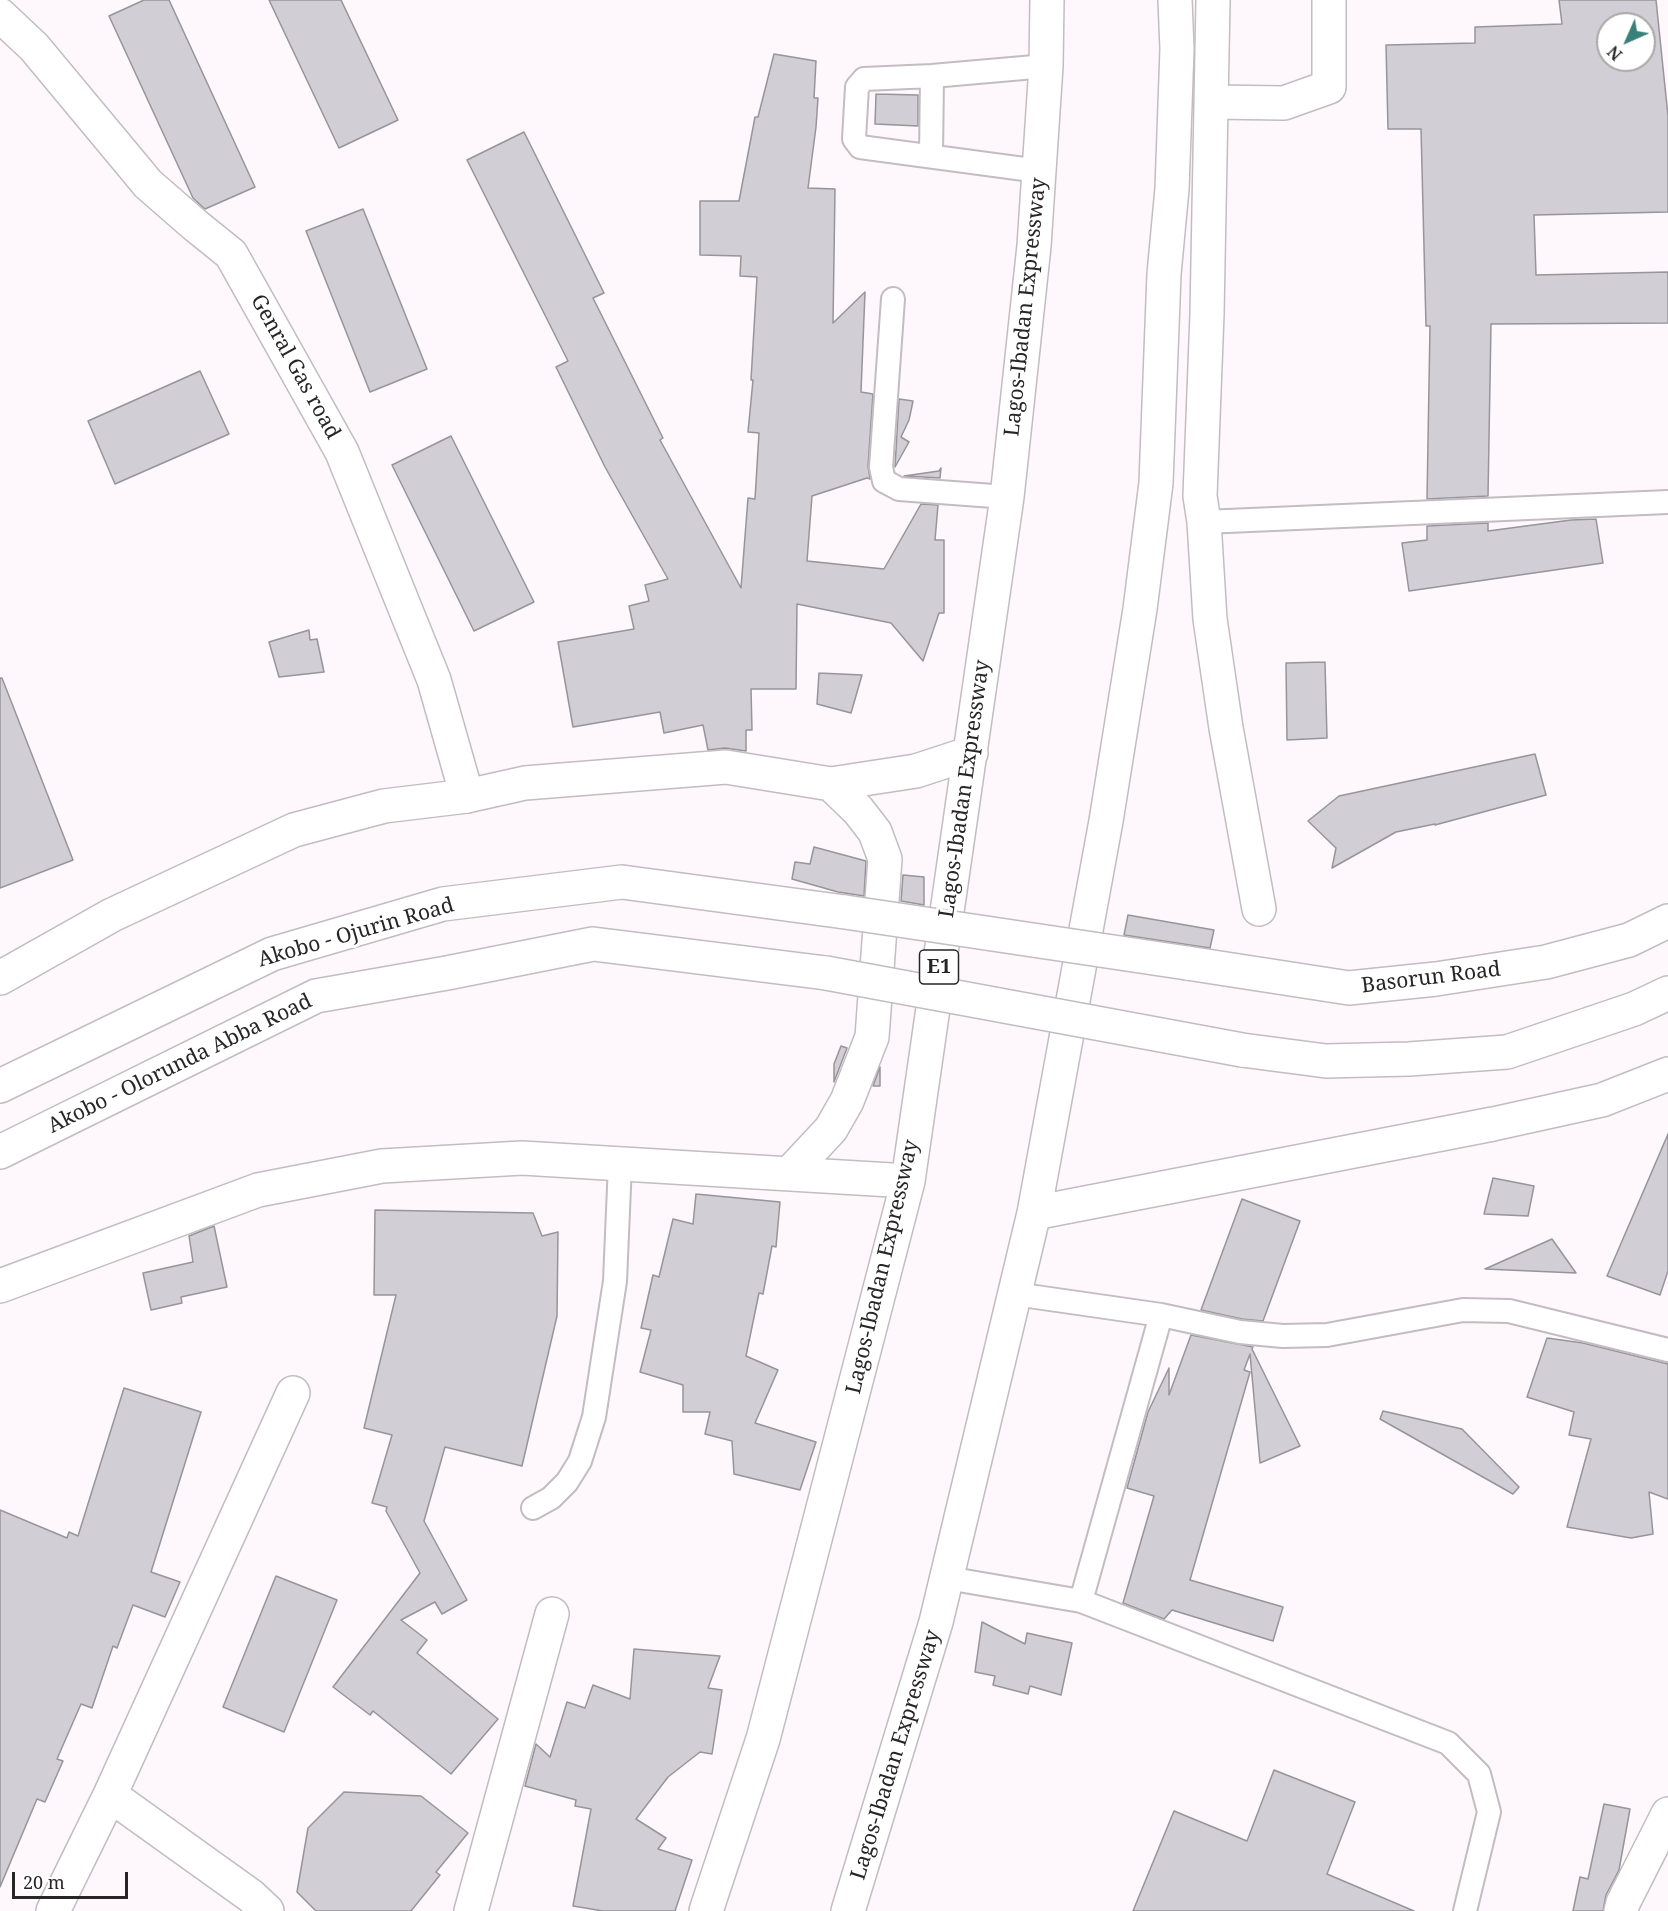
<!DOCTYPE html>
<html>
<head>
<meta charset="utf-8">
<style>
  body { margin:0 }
  #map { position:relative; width:1668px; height:1911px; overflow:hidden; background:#fef7fc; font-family:"Noto Serif",serif }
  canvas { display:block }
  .north { position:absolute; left:1596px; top:12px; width:60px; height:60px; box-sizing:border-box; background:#fff; border:2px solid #a9a8a9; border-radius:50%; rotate:225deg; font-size:16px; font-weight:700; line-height:24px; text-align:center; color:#282527 }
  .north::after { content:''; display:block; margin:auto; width:21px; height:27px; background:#38807a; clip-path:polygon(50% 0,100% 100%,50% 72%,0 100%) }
  .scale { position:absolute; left:12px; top:1872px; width:116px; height:27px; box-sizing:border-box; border:3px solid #282527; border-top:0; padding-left:8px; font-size:18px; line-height:21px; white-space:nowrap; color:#282527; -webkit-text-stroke:4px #fff; paint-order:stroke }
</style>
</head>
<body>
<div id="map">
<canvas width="1668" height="1911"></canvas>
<div class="north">N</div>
<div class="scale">20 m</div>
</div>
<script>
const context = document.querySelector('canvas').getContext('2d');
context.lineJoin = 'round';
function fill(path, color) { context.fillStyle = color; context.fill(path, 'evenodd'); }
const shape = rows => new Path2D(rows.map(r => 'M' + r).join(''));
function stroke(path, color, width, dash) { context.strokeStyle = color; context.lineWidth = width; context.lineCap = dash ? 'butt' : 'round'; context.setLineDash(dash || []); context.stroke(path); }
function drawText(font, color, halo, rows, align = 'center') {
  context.font = font + ' "Noto Serif",serif'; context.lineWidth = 6; context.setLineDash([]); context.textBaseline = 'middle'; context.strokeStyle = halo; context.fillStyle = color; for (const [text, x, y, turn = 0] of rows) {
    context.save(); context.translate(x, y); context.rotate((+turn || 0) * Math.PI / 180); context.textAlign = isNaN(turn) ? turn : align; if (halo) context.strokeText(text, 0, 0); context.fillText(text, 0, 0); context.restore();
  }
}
const building = shape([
  [144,0,169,0,255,187,205,209,193,198,109,16,144,0],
  [269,0,341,0,398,120,339,148,269,0],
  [1559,0,1656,0,1668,116,1668,212,1534,215,1536,275,1668,272,1668,323,1491,324,1488,496,1427,499,1430,326,1426,326,1421,129,1388,129,1386,45,1475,43,1475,27,1562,24,1559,0],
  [1608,24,1644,24,1644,60,1608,60,1608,24],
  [774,54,816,61,814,98,818,98,816,127,808,188,835,189,833,323,865,292,861,392,873,394,868,466,870,479,867,478,812,496,807,561,884,569,921,504,938,505,935,540,944,540,944,613,939,613,923,661,891,623,797,604,796,689,751,689,752,730,746,730,746,751,725,748,708,750,703,725,664,733,660,712,573,727,558,642,634,629,629,606,649,601,645,585,668,579,605,467,556,367,568,361,467,160,524,132,604,293,593,298,663,438,660,440,741,588,748,498,755,499,759,433,748,432,753,380,751,380,757,277,740,276,741,256,700,255,700,201,739,201,755,117,758,117,774,54],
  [876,94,918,95,918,126,875,124,876,94],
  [363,209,427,369,370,392,306,231,363,209],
  [200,371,229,434,115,484,88,421,200,371],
  [899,399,913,401,909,420,901,437,909,442,895,467,899,399],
  [451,436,534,602,474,631,392,465,451,436],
  [941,468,940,478,904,476,939,471,941,468],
  [1596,519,1603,563,1409,591,1402,543,1427,540,1427,526,1488,523,1488,531,1571,520,1596,519],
  [309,630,310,640,317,639,324,672,279,677,269,642,309,630],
  [1325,662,1327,738,1287,740,1286,663,1325,662],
  [819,673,862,675,851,713,817,704,819,673],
  [0,678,2,678,73,860,0,888,0,678],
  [1535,754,1546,795,1435,825,1435,824,1396,832,1332,868,1336,848,1308,821,1339,796,1535,754],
  [814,847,866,861,864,896,838,892,792,879,795,862,810,864,814,847],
  [903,875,924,877,924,905,901,901,903,875],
  [1128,915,1214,930,1210,948,1124,935,1128,915],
  [841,1046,847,1048,834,1082,834,1064,841,1046],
  [880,1067,880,1086,873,1086,880,1067],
  [1668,1134,1668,1271,1660,1295,1607,1276,1668,1134],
  [1493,1178,1534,1186,1528,1216,1484,1214,1493,1178],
  [696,1194,780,1202,776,1247,772,1246,763,1294,759,1293,746,1356,778,1370,755,1423,816,1442,800,1490,734,1474,732,1441,705,1434,710,1412,683,1412,683,1385,640,1372,651,1330,641,1328,653,1275,659,1277,673,1219,693,1224,696,1194],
  [1242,1199,1300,1221,1263,1321,1242,1319,1201,1310,1242,1199],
  [375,1210,533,1213,542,1236,558,1232,557,1316,522,1466,445,1447,424,1521,467,1600,442,1614,435,1602,401,1620,427,1640,417,1653,498,1719,451,1774,373,1711,370,1715,333,1687,420,1573,386,1511,387,1507,372,1503,392,1435,364,1428,396,1295,374,1295,375,1210],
  [214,1226,227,1287,181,1297,182,1303,151,1310,143,1273,193,1262,189,1236,214,1226],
  [1552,1239,1576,1273,1485,1269,1552,1239],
  [1191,1335,1253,1347,1252,1349,1300,1446,1260,1463,1250,1354,1244,1370,1250,1372,1190,1580,1283,1607,1273,1641,1172,1610,1164,1619,1123,1603,1154,1496,1127,1488,1148,1412,1169,1368,1169,1395,1191,1335],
  [1547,1338,1583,1343,1668,1364,1668,1499,1649,1492,1653,1534,1631,1538,1567,1527,1591,1439,1569,1435,1574,1412,1527,1397,1547,1338],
  [124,1388,201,1412,151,1572,180,1582,165,1617,133,1605,117,1648,113,1646,92,1708,81,1704,57,1759,63,1761,45,1802,37,1799,0,1887,0,1510,67,1538,69,1532,78,1536,124,1388],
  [1383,1411,1462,1429,1519,1487,1513,1494,1380,1419,1383,1411],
  [276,1576,337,1600,284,1732,223,1707,276,1576],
  [982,1622,1025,1644,1027,1633,1072,1643,1061,1695,1030,1686,1028,1694,993,1685,995,1676,975,1672,982,1622],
  [634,1649,720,1656,708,1688,722,1690,712,1754,700,1752,668,1777,636,1819,666,1838,658,1849,692,1860,675,1911,603,1911,573,1906,591,1809,575,1806,576,1800,525,1786,536,1744,550,1757,567,1702,585,1708,593,1685,630,1699,634,1649],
  [1274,1770,1355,1802,1327,1874,1414,1911,1133,1911,1174,1811,1247,1841,1274,1770],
  [344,1792,421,1796,468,1833,436,1872,440,1875,411,1911,316,1911,297,1892,308,1828,344,1792],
  [1604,1804,1630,1809,1619,1870,1606,1895,1603,1911,1573,1911,1580,1877,1588,1879,1604,1804]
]);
const lane = shape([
  [931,156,932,76],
  [1039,171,860,147,854,139,857,87,864,79,932,76,1046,66],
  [893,299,881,467,884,481,899,489,1007,497],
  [1204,522,1668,502],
  [1015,1294,1161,1315,1240,1332,1283,1336,1327,1335,1463,1310,1509,1311,1668,1350],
  [533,1508,551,1498,567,1482,580,1461,594,1417,615,1281,620,1164],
  [947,1578,1081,1601,1448,1743,1479,1774,1489,1812,1465,1911],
  [1081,1601,1161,1315]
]);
const street = shape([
  [1213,0,1207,314,1200,496,1204,522,1210,619,1226,728,1259,909],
  [0,15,34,47,148,184,195,225,231,254,342,452,434,680,467,796],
  [1212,102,1284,103,1329,87,1329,0],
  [110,1795,251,1896,267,1911],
  [53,1911,110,1795,293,1393],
  [471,1911,552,1614]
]);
const secondary = shape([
  [1187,963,1349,988,1436,979,1546,962,1629,940,1668,921],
  [1242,1050,1326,1061,1409,1059,1507,1052,1634,1009,1668,993],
  [0,1086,272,954,443,904,622,882,845,912],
  [0,1152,316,996,447,973,593,944,826,973],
  [1621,1911,1623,1903,1668,1814]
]);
const highway = shape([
  [0,978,112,915,294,830,384,806,467,796,525,783,726,767,831,784,916,771,971,753],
  [789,1174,831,1129,847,1101,872,1037,885,859,875,832,858,810,831,784],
  [1034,1213,1493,1124,1602,1100,1668,1074],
  [0,1286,258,1190,382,1166,522,1158,908,1181],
  [706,1911,763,1739,908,1181,1007,497,1034,246,1046,66,1047,0],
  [848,1911,936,1622,1034,1213,1106,821,1140,609,1156,483,1164,274,1172,189,1177,49,1175,0]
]);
const secondaryBridge = shape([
  [845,912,1187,963],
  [826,973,1242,1050]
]);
const shields = [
  [939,967,39]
];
const shieldNames = [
  ["E1",939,967]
];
const streetNames = [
  ["Lagos-Ibadan Expressway",1026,307,-84],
  ["Genral Gas road",295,367,61],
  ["Lagos-Ibadan Expressway",965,789,-82],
  ["Akobo - Ojurin Road",356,933,-16],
  ["Basorun Road",1431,978,-7],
  ["Akobo - Olorunda Abba Road",180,1064,-26],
  ["Lagos-Ibadan Expressway",883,1267,-77],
  ["Lagos-Ibadan Expressway",896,1755,-73]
];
fill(building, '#d1ced5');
stroke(building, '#97949b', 1.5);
stroke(lane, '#c3bcc1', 26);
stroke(street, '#c3bcc1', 36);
stroke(secondary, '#c3bcc1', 36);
stroke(highway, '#c3bcc1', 36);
stroke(lane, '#fff', 22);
stroke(street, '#fff', 33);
stroke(secondary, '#fff', 33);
stroke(highway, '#fff', 33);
stroke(secondaryBridge, '#c3bcc1', 36, []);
stroke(secondaryBridge, '#fff', 33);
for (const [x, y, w] of shields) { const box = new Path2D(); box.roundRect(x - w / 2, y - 17, w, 34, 4.5); context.fillStyle = '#fff'; context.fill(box); stroke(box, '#282527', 1.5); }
drawText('bold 20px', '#282527', null, shieldNames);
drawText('21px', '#282527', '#fff', streetNames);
</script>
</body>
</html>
